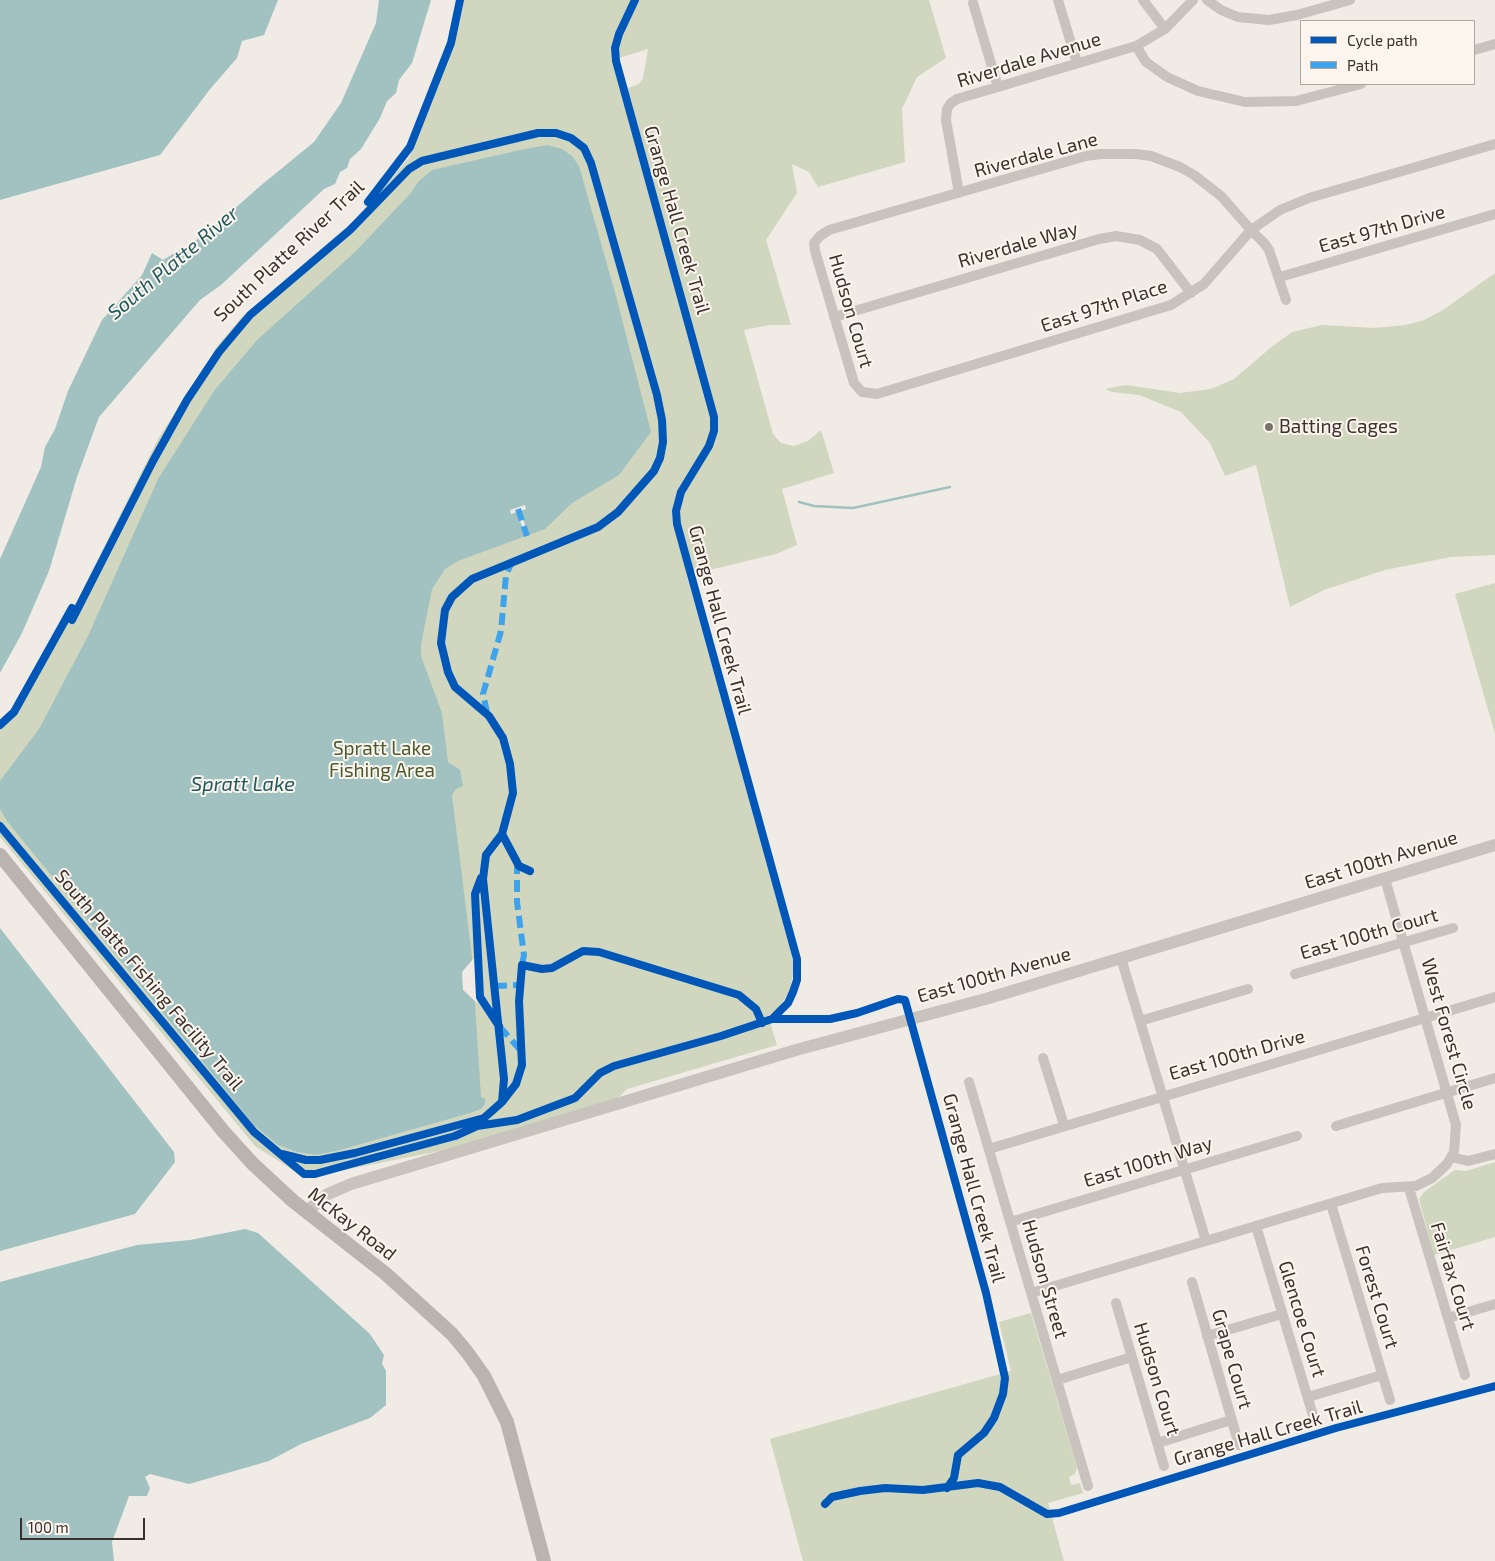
<!DOCTYPE html>
<html>
<head>
<meta charset="utf-8">
<style>
  body { margin:0 }
  #map { position:relative; width:1495px; height:1561px; overflow:hidden; background:#f0ebe5; font-family:"Exo 2",sans-serif }
  canvas { display:block }
  .legend { position:absolute; left:1300px; top:20px; width:175px; height:65px; box-sizing:border-box; background:#fbf5ee; border:1px solid #aea6a0; margin:0; padding:6px 9px; list-style:none; font-size:15px; color:#3b302b }
  .legend li { display:flex; align-items:center; gap:10px; height:25px }
  .legend b { width:25px; border:1px solid #aea6a0 }
  .scale { position:absolute; left:20px; top:1518px; width:125px; height:22px; box-sizing:border-box; border:2px solid #3b302b; border-top:0; padding-left:6px; font-size:15px; line-height:18px; white-space:nowrap; color:#3b302b; -webkit-text-stroke:4px #fbf5ee; paint-order:stroke }
</style>
</head>
<body>
<div id="map">
<canvas width="1495" height="1561"></canvas>
<ul class="legend">
<li><b style="height:6px;background:#0057b8"></b>Cycle path</li>
<li><b style="height:6px;background:#3fa3eb"></b>Path</li>
</ul>
<div class="scale">100 m</div>
</div>
<script>
const context = document.querySelector('canvas').getContext('2d');
context.lineJoin = 'round';
function fill(path, color) { context.fillStyle = color; context.fill(path, 'evenodd'); }
const shape = rows => new Path2D(rows.map(r => 'M' + r).join(''));
function stroke(path, color, width, dash) { context.strokeStyle = color; context.lineWidth = width; context.lineCap = dash ? 'butt' : 'round'; context.setLineDash(dash || []); context.stroke(path); }
function drawText(font, color, halo, rows, align = 'center') {
  context.font = font + ' "Exo 2",sans-serif'; context.lineWidth = 4; context.setLineDash([]); context.textBaseline = 'middle'; context.strokeStyle = halo; context.fillStyle = color; for (const [text, x, y, turn = 0] of rows) {
    context.save(); context.translate(x, y); context.rotate((+turn || 0) * Math.PI / 180); context.textAlign = isNaN(turn) ? turn : align; if (halo) context.strokeText(text, 0, 0); context.fillText(text, 0, 0); context.restore();
  }
}
const green = shape([
  [464,0,929,0,946,58,917,77,902,109,905,162,818,187,809,172,792,164,797,193,766,240,791,325,769,325,744,330,773,434,781,443,794,446,808,441,821,430,834,473,782,489,797,545,776,554,705,571,686,573,792,955,794,967,790,990,778,1009,768,1016,777,1045,627,1089,617,1099,445,1150,319,1175,302,1176,255,1146,0,837,0,729,17,712,66,623,158,439,218,345,242,317,366,210,410,156,454,45],
  [648,49,643,78,639,84,620,91,612,60],
  [1495,273,1495,555,1451,557,1385,570,1324,590,1290,607,1256,465,1225,476,1210,443,1181,412,1139,395,1112,392,1105,389,1126,385,1180,393,1211,389,1234,379,1269,349,1292,332,1322,325,1374,328,1406,325,1424,320,1443,310],
  [1495,583,1495,734,1455,594],
  [1495,1162,1495,1237,1434,1255,1419,1199,1424,1192,1455,1170,1466,1171],
  [1031,1313,1077,1467,1075,1474,1069,1477,1071,1485,1080,1483,1083,1493,1048,1503,1064,1561,803,1561,770,1439,1011,1371,999,1322]
]);
const water = shape([
  [0,0,278,0,264,35,242,41,237,58,211,88,160,155,0,200],
  [379,0,431,0,412,63,399,80,396,93,387,101,380,118,361,149,350,159,347,168,340,172,335,184,324,189,221,285,200,300,99,417,77,477,49,571,22,633,0,673,0,559,41,467,45,447,55,429,68,391,102,320,142,275,152,253,163,260,206,234,259,187,314,142,341,103,376,23],
  [547,145,562,149,572,156,579,166,616,296,651,432,619,475,572,503,545,529,458,561,445,569,432,589,421,644,421,656,442,713,448,762,460,770,463,786,456,789,452,795,472,957,481,1097,485,1099,485,1104,481,1109,470,1113,340,1150,317,1155,297,1152,278,1145,254,1125,7,821,0,809,0,781,39,729,88,636,158,479,214,391,257,340,355,252,410,194,419,181,432,170,520,150],
  [0,928,174,1152,175,1162,135,1214,0,1251],
  [245,1229,258,1233,370,1334,384,1355,382,1364,386,1371,386,1405,370,1418,301,1444,269,1461,189,1484,150,1474,145,1477,150,1488,147,1496,129,1496,112,1542,114,1561,0,1561,0,1282,137,1245,190,1240]
]);
const pier = shape([
  [525,505,526,509,520,511,528,533,525,535,517,512,511,514,510,510],
  [474,958,477,1003,463,990,462,972]
]);
const stream = shape([
  [799,502,814,506,853,508,950,487]
]);
const minor = shape([
  [1058,0,1077,63],
  [1143,0,1165,29],
  [1207,0,1221,10,1238,17,1269,20,1297,15,1350,0],
  [973,3,998,87],
  [1136,46,1146,62,1167,77,1198,91,1245,102,1296,101,1361,84],
  [1474,50,1495,44],
  [959,193,946,120,947,109,951,103,957,99,1136,46,1165,29,1193,0],
  [1280,277,1495,214],
  [1286,300,1269,250,1264,243,1251,230,1221,196,1194,175,1180,167,1151,156,1136,154,1100,154,1086,156,829,230,820,236,814,243,815,251,854,383,862,392,877,394,1171,305,1204,284,1251,230,1280,210,1309,198,1495,144],
  [834,317,1099,239,1116,236,1140,240,1157,249,1191,293],
  [1121,958,1206,1241,1382,1188,1416,1186,1432,1178,1447,1164,1454,1152,1456,1125,1385,879],
  [1295,974,1453,928],
  [1140,1021,1248,989],
  [1043,1058,1064,1125],
  [969,1082,1088,1486],
  [1336,1126,1495,1078],
  [989,1149,1495,997],
  [1451,1157,1468,1161,1495,1154],
  [1409,1188,1465,1375],
  [1331,1204,1390,1400],
  [1010,1222,1297,1136],
  [1256,1226,1315,1422],
  [1192,1282,1239,1445],
  [1031,1293,1206,1241],
  [1116,1303,1164,1466],
  [1448,1318,1495,1304],
  [1207,1336,1282,1314],
  [1057,1380,1132,1357],
  [1308,1397,1382,1375],
  [1158,1443,1231,1420]
]);
const tertiary = shape([
  [306,1212,328,1194,351,1184,796,1050,989,998,1495,845]
]);
const secondary = shape([
  [0,855,223,1131,253,1164,293,1201,386,1274,452,1334,467,1352,484,1376,507,1422,544,1561]
]);
const quiet = shape([
  [518,509,527,536],
  [487,712,483,694,501,631,506,575,512,562],
  [517,862,517,902,524,955,522,965],
  [495,986,519,985],
  [500,1027,521,1051]
]);
const cycleway = shape([
  [635,0,619,34,615,48,616,61,714,417,714,431,709,446,681,492,676,511,677,524,797,959,797,980,793,992,788,1003,772,1019],
  [368,202,410,147,451,43,460,0],
  [72,620,153,461,187,400,219,352,250,315,350,230,409,169,422,161,538,133,556,133,571,138,584,148,591,163,657,395,662,420,663,442,660,458,654,471,618,512,598,527,472,579,452,597,445,610,441,643,448,672,455,687,489,716,503,738,510,764,513,793,502,834,519,866,530,871],
  [0,725,14,712,72,608],
  [0,826,254,1132,304,1174,315,1174,351,1164,455,1136,477,1126,517,1120,575,1098,600,1073,614,1066,721,1036,772,1019,830,1019,857,1013,898,999,905,1000,986,1293,1005,1378,1003,1394,994,1418,984,1433,958,1455,954,1478,947,1488],
  [481,878,475,894,480,997,499,1026],
  [502,1102,516,1084,522,1065,519,1001,522,965,542,969,552,968,583,951,599,952,739,995,756,1009,762,1023],
  [282,1154,306,1160,320,1160,355,1153,484,1118,502,1102,504,1079,483,879,486,855,502,834],
  [825,1504,832,1497,860,1491,885,1488,923,1490,978,1483,1000,1487,1047,1514,1059,1513,1336,1428,1495,1386]
]);
const markers = [
  [1269,427,5,"#7a716c"]
];
const streetNames = [
  ["Riverdale Avenue",1029,60,-17],
  ["Riverdale Lane",1036,155,-15],
  ["Grange Hall Creek Trail",677,220,74],
  ["East 97th Drive",1382,229,-16],
  ["Riverdale Way",1018,245,-16],
  ["South Platte River Trail",289,251,-43],
  ["East 97th Place",1104,306,-18],
  ["Hudson Court",851,311,74],
  ["Grange Hall Creek Trail",720,620,75],
  ["East 100th Avenue",1381,860,-17],
  ["East 100th Court",1369,934,-16],
  ["East 100th Avenue",994,975,-16],
  ["South Platte Fishing Facility Trail",149,980,50],
  ["West Forest Circle",1449,1034,74],
  ["East 100th Drive",1237,1055,-16],
  ["East 100th Way",1148,1162,-17],
  ["Grange Hall Creek Trail",974,1188,75],
  ["McKay Road",352,1224,38],
  ["Fairfax Court",1453,1276,73],
  ["Hudson Street",1045,1279,74],
  ["Forest Court",1377,1297,73],
  ["Glencoe Court",1302,1319,73],
  ["Grape Court",1232,1359,74],
  ["Hudson Court",1157,1379,73],
  ["Grange Hall Creek Trail",1268,1433,-16]
];
const poiNames = [
  ["Batting Cages",1279,427]
];
const parkNames = [
  ["Spratt Lake",382,749],
  ["Fishing Area",382,771]
];
const waterNames = [
  ["South Platte River",173,263,-40],
  ["Spratt Lake",243,784]
];
fill(green, '#d1d6bf');
fill(water, '#a1c2c1');
fill(pier, '#f0ebe5');
stroke(stream, '#a1c2c1', 2.5);
stroke(minor, '#c9c3be', 10);
stroke(tertiary, '#c9c3be', 12);
stroke(secondary, '#bab3ae', 14);
stroke(quiet, '#3fa3eb', 6, [12, 6]);
stroke(cycleway, '#0057b8', 8);
for (const [x, y, r, color] of markers) { const dot = new Path2D(); dot.arc(x, y, r, 0, 2 * Math.PI); context.fillStyle = color; context.fill(dot); stroke(dot, '#fbf5ee', 2); }
drawText('19px', '#3b302b', '#fbf5ee', streetNames);
drawText('19px', '#3b302b', '#fbf5ee', poiNames, 'left');
drawText('19px', '#4a5a2e', '#fbf5ee', parkNames);
drawText('italic 20px', '#1f5a5e', '#fbf5ee', waterNames);
</script>
</body>
</html>
